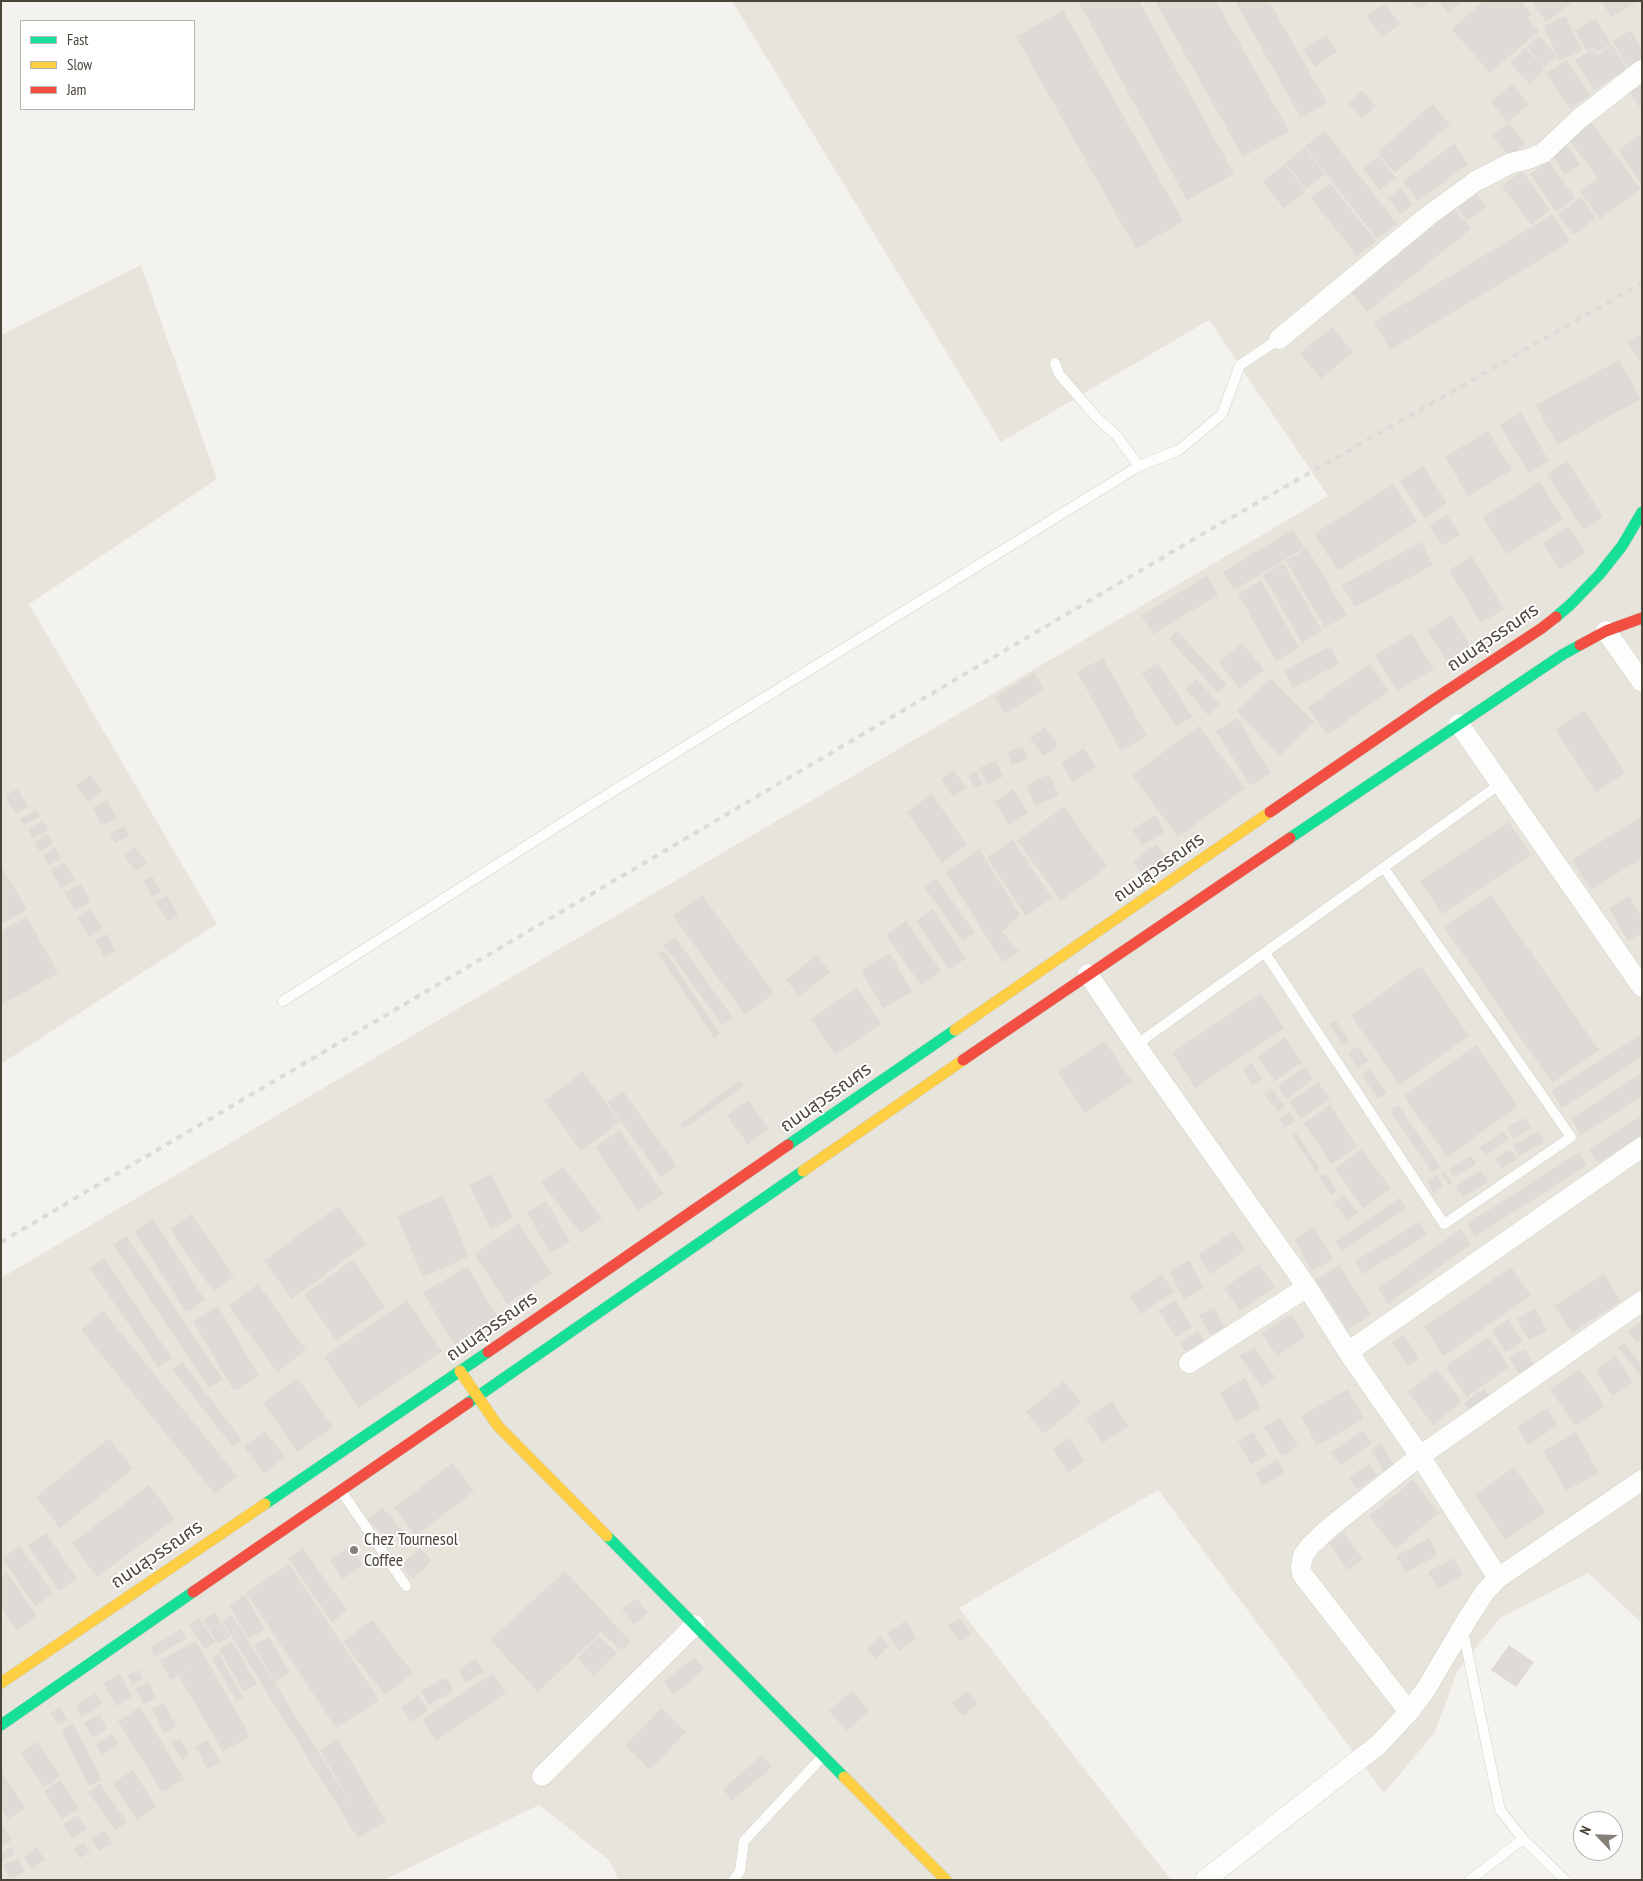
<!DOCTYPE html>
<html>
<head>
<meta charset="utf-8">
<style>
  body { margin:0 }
  #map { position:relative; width:1643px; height:1881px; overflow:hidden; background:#f4f2ee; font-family:"PT Sans Narrow",sans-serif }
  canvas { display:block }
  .frame { position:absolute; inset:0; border:2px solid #4b4439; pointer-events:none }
  .legend { position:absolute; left:20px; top:20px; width:175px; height:90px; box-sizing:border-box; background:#fff; border:1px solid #b7b4b0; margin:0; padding:6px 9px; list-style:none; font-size:15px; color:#4b4439 }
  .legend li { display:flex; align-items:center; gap:10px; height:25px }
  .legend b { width:25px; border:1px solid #b7b4b0 }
  .north { position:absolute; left:1573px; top:1811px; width:50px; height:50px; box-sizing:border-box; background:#fff; border:1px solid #b7b4b0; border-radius:50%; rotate:294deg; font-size:14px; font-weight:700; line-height:20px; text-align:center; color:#4b4439 }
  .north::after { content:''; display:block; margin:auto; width:18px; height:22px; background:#868178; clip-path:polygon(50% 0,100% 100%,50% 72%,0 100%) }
</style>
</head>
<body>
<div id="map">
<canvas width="1643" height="1881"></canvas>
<div class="frame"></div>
<ul class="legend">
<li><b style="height:6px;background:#16e098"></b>Fast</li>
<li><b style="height:6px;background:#ffcf43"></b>Slow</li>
<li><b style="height:6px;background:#f24e42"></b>Jam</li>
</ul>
<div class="north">N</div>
</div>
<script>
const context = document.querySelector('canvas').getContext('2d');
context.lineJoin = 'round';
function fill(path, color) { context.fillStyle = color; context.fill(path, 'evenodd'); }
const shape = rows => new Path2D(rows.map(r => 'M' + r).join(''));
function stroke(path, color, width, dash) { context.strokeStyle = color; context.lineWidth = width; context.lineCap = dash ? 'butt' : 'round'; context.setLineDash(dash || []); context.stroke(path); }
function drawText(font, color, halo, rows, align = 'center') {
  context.font = font + ' "PT Sans Narrow","Noto Sans Thai",sans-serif'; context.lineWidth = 4; context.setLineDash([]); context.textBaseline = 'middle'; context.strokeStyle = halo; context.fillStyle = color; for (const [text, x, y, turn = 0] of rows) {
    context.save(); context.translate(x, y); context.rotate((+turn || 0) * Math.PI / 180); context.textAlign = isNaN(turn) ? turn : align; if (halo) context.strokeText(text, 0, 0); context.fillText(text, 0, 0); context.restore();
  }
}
const residential = shape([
  [732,1,1642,1,1642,1623,1588,1573,1500,1618,1458,1670,1435,1732,1384,1793,1158,1490,959,1608,1171,1880,619,1880,609,1860,539,1805,384,1880,1,1880,1,1278,1328,496,1209,320,1001,442],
  [141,265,217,479,29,604,217,924,1,1064,1,335]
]);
const building = shape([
  [1078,1,1139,1,1234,174,1187,200],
  [1155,1,1216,1,1289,131,1243,157],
  [1235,1,1269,1,1327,103,1301,118],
  [1412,1,1430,1,1419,10],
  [1439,1,1463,1,1448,13],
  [1484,1,1521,1,1532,14,1527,18,1539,31,1490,73,1452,29],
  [1531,1,1574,1,1546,22],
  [1638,1,1611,17,1602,2,1603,1],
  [1385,3,1400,24,1382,37,1367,16],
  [1063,10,1183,221,1136,249,1016,37],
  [1566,16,1582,51,1559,61,1544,26],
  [1595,18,1611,44,1597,52,1593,47,1587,51,1575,30],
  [1631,30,1642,50,1642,61,1629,69,1613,41],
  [1326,35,1337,52,1315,67,1303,50],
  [1539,36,1557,56,1545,67,1527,47],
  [1612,45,1627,69,1594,90,1575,60,1593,49,1597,55],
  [1525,48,1545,68,1530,84,1510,63],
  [1566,60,1590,95,1570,109,1546,74],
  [1642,76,1642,111,1626,86],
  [1512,84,1529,105,1507,122,1491,102],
  [1362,90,1376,106,1362,119,1348,103],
  [1432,104,1450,124,1395,173,1377,153],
  [1590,120,1640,189,1600,219,1580,191,1598,178,1567,137],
  [1508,123,1525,143,1510,157,1492,136],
  [1325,131,1397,224,1377,239,1305,147],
  [1642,134,1642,185,1618,150],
  [1563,140,1580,164,1565,175,1553,156,1558,153,1554,147],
  [1454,144,1468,164,1418,201,1403,181],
  [1304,148,1325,174,1306,189,1285,163],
  [1379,157,1396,178,1380,190,1363,169],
  [1549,161,1575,198,1556,212,1530,174],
  [1284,164,1306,191,1284,208,1263,182],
  [1522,171,1550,210,1531,225,1502,186],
  [1330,183,1376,241,1357,256,1311,198],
  [1401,188,1413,205,1400,214,1388,198],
  [1473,189,1486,207,1467,221,1454,203],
  [1581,197,1596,218,1573,235,1558,214],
  [1450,202,1471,229,1367,312,1346,286],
  [1553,214,1570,242,1390,350,1374,322],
  [1332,327,1353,352,1321,379,1300,353],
  [1642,333,1642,365,1628,342],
  [1619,360,1641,399,1557,445,1536,405],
  [1521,412,1549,461,1529,473,1500,425],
  [1488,431,1512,470,1468,496,1445,457],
  [1567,461,1603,517,1583,530,1547,474],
  [1423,466,1447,503,1425,518,1400,481],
  [1540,481,1563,519,1506,554,1483,517],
  [1393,484,1417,522,1338,571,1314,534],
  [1447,515,1460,534,1442,546,1430,526],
  [1569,526,1586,553,1560,570,1543,543],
  [1293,529,1304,548,1234,590,1223,572],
  [1421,542,1433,565,1355,607,1342,585],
  [1307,548,1347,615,1325,628,1286,561],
  [1472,556,1504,609,1481,623,1449,570],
  [1283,563,1322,631,1302,643,1263,575],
  [1207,576,1218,595,1153,634,1141,615],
  [1261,580,1299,648,1276,661,1238,594],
  [1451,615,1471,647,1447,662,1427,630],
  [1177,631,1227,685,1218,693,1169,639],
  [1412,633,1434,669,1397,691,1375,655],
  [1242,643,1264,670,1239,689,1219,662],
  [1330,646,1339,664,1293,688,1284,671],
  [1103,658,1147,736,1121,751,1077,672],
  [1158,663,1192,717,1176,727,1142,673],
  [1370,664,1389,691,1327,735,1308,707],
  [1034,673,1044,689,1005,714,995,697],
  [1270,678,1314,722,1280,756,1237,711],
  [1197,679,1220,705,1208,715,1185,688],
  [1585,710,1625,773,1596,792,1555,729],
  [1237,718,1271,773,1251,786,1216,731],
  [1199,726,1245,788,1178,837,1132,775],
  [1044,727,1058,745,1044,756,1030,738],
  [1023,746,1028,759,1012,765,1007,752],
  [1084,748,1096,767,1073,782,1061,763],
  [996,761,1003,777,987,784,979,768],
  [954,770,966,788,953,797,941,779],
  [976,771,983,784,976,788,968,776],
  [1049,774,1059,795,1035,806,1026,785],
  [90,775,102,791,88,802,76,786],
  [17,789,28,806,16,814,5,796],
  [1013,789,1028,813,1009,825,994,802],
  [932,794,967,845,942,863,907,812],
  [107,800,117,818,102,826,93,808],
  [1064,807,1107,867,1061,901,1017,840],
  [37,810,40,817,23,825,20,819],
  [1155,815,1165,832,1142,846,1132,829],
  [1642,816,1642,858,1591,890,1572,860],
  [43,821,48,830,33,838,28,829],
  [1509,822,1531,855,1442,914,1420,881],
  [124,826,129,836,115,843,110,833],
  [48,834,53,843,40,852,34,842],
  [1013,840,1052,898,1026,916,987,857],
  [1156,844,1168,860,1145,877,1133,861],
  [55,847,61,858,49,866,43,855],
  [135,847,147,863,135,871,124,855],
  [979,849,1020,915,1002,932,1019,952,1003,962,945,872],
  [64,862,75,880,61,888,50,870],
  [1,866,27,909,1,924],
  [152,876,161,891,152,897,143,881],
  [936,878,975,933,963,941,924,887],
  [81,884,91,902,75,911,65,893],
  [702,895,774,993,745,1015,673,916],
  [1491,895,1599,1050,1552,1083,1444,927],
  [167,896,178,915,168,921,156,902],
  [1629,896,1642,918,1642,933,1628,941,1609,908],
  [90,909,103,928,90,937,77,918],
  [932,909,966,958,950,970,916,921],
  [27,917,58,973,1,1005,1,931],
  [906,921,941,971,921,985,886,935],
  [107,934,115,951,104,957,95,940],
  [675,937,733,1018,722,1025,664,945],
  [664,950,720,1033,714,1038,658,954],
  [890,953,912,992,883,1008,861,970],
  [817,955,830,972,799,997,786,979],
  [1421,966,1469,1036,1399,1085,1351,1015],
  [857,988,881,1024,835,1055,811,1019],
  [1261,993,1284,1028,1195,1088,1172,1053],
  [1336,1020,1349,1041,1343,1045,1329,1024],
  [1642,1034,1642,1057,1562,1108,1551,1091],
  [1285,1037,1302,1062,1275,1081,1258,1057],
  [1105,1041,1132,1082,1085,1113,1058,1072],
  [1476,1045,1518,1106,1447,1157,1404,1096],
  [1358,1046,1368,1061,1357,1068,1348,1053],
  [1252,1063,1262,1079,1253,1085,1243,1069],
  [1305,1067,1313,1079,1286,1099,1278,1086],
  [1370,1069,1387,1093,1378,1099,1362,1075],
  [583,1072,620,1122,581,1151,544,1101],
  [1642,1073,1642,1096,1581,1135,1571,1119],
  [739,1081,743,1086,684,1129,680,1124],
  [1318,1082,1330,1099,1301,1119,1289,1102],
  [1272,1088,1285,1107,1278,1112,1264,1094],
  [623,1091,677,1166,661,1177,607,1102],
  [748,1100,769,1129,748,1144,727,1116],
  [1330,1105,1357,1147,1331,1164,1304,1123],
  [1398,1105,1440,1167,1432,1172,1390,1110],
  [1289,1112,1295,1121,1285,1128,1279,1119],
  [1642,1115,1642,1135,1598,1163,1589,1149],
  [1525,1118,1531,1128,1513,1138,1507,1127],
  [620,1130,663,1194,638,1211,595,1147],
  [1504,1131,1509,1139,1485,1155,1480,1147],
  [1539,1131,1545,1142,1519,1156,1513,1145],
  [1296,1132,1320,1169,1316,1172,1292,1135],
  [1362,1149,1391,1189,1363,1208,1335,1169],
  [1510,1149,1517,1159,1502,1169,1495,1158],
  [1579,1152,1587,1165,1475,1237,1467,1224],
  [1471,1156,1476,1164,1454,1177,1449,1169],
  [563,1166,602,1218,581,1234,541,1182],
  [1481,1170,1488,1182,1463,1197,1456,1186],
  [1444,1171,1452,1182,1449,1185,1441,1174],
  [1326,1173,1337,1191,1331,1195,1319,1177],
  [491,1174,513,1218,491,1229,469,1185],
  [1437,1175,1443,1187,1433,1193,1427,1181],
  [1344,1195,1358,1213,1348,1221,1334,1202],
  [443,1196,469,1257,423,1277,397,1216],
  [1399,1198,1406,1208,1342,1251,1336,1241],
  [546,1201,570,1242,550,1253,527,1212],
  [338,1206,366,1244,292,1299,264,1261],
  [191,1214,234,1276,213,1291,170,1229],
  [153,1219,205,1300,186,1312,134,1231],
  [1419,1222,1427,1235,1363,1274,1355,1261],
  [519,1224,552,1274,507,1304,474,1254],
  [1314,1227,1333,1259,1312,1271,1294,1239],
  [1460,1229,1471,1244,1388,1304,1378,1288],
  [1233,1231,1246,1250,1210,1274,1198,1255],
  [126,1236,223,1379,209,1388,113,1245],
  [104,1258,172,1358,158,1367,90,1268],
  [353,1260,385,1307,336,1340,304,1294],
  [1189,1260,1204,1288,1184,1299,1169,1272],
  [1259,1264,1275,1287,1240,1311,1224,1288],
  [1339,1265,1371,1315,1348,1330,1315,1280],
  [467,1266,501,1322,457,1350,423,1293],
  [1511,1267,1531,1296,1443,1356,1424,1327],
  [1162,1274,1174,1292,1141,1314,1129,1296],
  [1604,1274,1621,1301,1572,1333,1554,1306],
  [258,1284,306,1350,277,1372,229,1306],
  [407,1300,442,1351,359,1408,324,1357],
  [1175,1300,1192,1327,1176,1337,1159,1310],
  [218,1306,259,1376,234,1391,193,1321],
  [1214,1307,1225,1327,1210,1335,1199,1315],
  [1535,1308,1547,1330,1529,1340,1517,1319],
  [103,1311,237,1476,215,1494,81,1330],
  [1291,1314,1306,1337,1277,1356,1262,1333],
  [1508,1319,1523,1341,1506,1352,1492,1330],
  [1642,1320,1642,1339,1637,1343,1627,1332],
  [1198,1331,1205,1343,1188,1354,1180,1343],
  [1404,1334,1419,1358,1408,1366,1392,1342],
  [1489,1337,1509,1367,1467,1397,1446,1366],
  [1624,1343,1642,1365,1642,1374,1640,1375,1618,1348],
  [1254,1347,1275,1377,1261,1387,1240,1356],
  [1524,1349,1534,1365,1519,1374,1509,1358],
  [1616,1356,1633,1382,1612,1396,1596,1370],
  [182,1362,242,1440,233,1447,172,1369],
  [1437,1369,1462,1402,1433,1425,1408,1392],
  [1580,1369,1605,1406,1575,1426,1550,1389],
  [298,1378,333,1427,298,1452,263,1403],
  [1245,1378,1261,1408,1236,1422,1220,1393],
  [1064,1381,1081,1403,1044,1434,1026,1412],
  [1485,1388,1489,1396,1469,1409,1464,1403],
  [1348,1389,1364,1419,1317,1446,1301,1416],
  [1112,1401,1129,1426,1103,1443,1086,1418],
  [1547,1408,1558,1425,1528,1445,1517,1427],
  [1280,1418,1298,1446,1282,1456,1264,1427],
  [1363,1430,1372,1443,1340,1466,1331,1452],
  [265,1431,285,1457,264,1473,244,1447],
  [1253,1432,1267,1455,1251,1464,1238,1441],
  [1576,1432,1599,1473,1566,1491,1543,1451],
  [109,1438,133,1469,60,1528,36,1497],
  [1070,1438,1085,1461,1068,1472,1053,1449],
  [1381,1443,1394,1464,1383,1471,1371,1450],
  [1277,1459,1285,1472,1263,1486,1255,1473],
  [452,1463,474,1491,416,1536,394,1508],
  [1370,1463,1377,1475,1357,1489,1349,1477],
  [1514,1467,1545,1512,1506,1540,1475,1495],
  [1413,1480,1439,1513,1395,1549,1369,1516],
  [149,1485,175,1519,97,1577,72,1543],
  [382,1507,402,1530,388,1542,368,1519],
  [1344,1532,1363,1560,1348,1570,1329,1543],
  [46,1533,77,1579,59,1591,28,1546],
  [1429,1538,1438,1555,1405,1573,1396,1556],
  [20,1546,53,1594,35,1606,2,1558],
  [350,1546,363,1565,343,1579,330,1560],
  [303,1548,347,1611,332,1622,288,1558],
  [420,1548,432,1561,413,1579,401,1565],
  [1453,1558,1463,1575,1438,1589,1428,1572],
  [289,1564,379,1700,336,1728,246,1593],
  [565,1571,631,1642,621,1650,601,1632,538,1692,490,1640],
  [7,1572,37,1616,17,1630,1,1607,1,1576],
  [245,1595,265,1629,249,1639,229,1605],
  [636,1598,648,1613,634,1624,622,1610],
  [215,1612,230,1637,218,1644,203,1620],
  [232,1615,357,1814,320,1750,338,1739,386,1821,358,1838,222,1621],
  [199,1618,215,1642,205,1649,189,1625],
  [960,1618,971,1635,960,1642,948,1626],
  [372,1620,413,1673,385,1695,343,1642],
  [905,1621,917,1638,900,1651,887,1633],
  [181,1629,186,1639,155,1656,151,1647],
  [599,1636,617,1653,594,1676,577,1658],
  [880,1636,889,1646,876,1659,867,1649],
  [269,1637,290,1673,275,1682,254,1645],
  [196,1641,250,1736,223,1752,179,1676,193,1667,170,1680,160,1660],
  [232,1641,257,1684,244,1692,219,1649],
  [1509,1645,1534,1662,1516,1687,1491,1670],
  [219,1654,244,1698,237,1702,212,1658],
  [694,1657,704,1669,674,1695,664,1682],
  [476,1659,484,1672,466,1683,458,1670],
  [139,1670,143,1679,132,1684,128,1675],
  [493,1673,506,1693,436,1741,422,1720],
  [120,1674,132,1697,116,1706,103,1683],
  [446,1677,454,1691,429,1705,421,1691],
  [149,1682,156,1698,143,1704,136,1688],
  [852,1691,869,1711,847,1731,829,1711],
  [967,1691,977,1704,963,1716,952,1703],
  [96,1693,103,1703,82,1717,75,1706],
  [418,1695,428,1710,411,1722,401,1707],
  [164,1703,176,1726,164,1733,152,1709],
  [60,1707,67,1720,58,1725,51,1713],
  [140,1707,184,1779,162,1792,118,1721],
  [661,1708,686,1732,650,1770,625,1746],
  [99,1714,107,1729,92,1738,84,1723],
  [73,1723,102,1780,89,1786,61,1730],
  [112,1734,119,1744,102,1755,96,1744],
  [179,1738,190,1755,182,1760,171,1743],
  [207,1740,220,1762,208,1769,195,1747],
  [38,1742,60,1776,44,1787,21,1753],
  [762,1755,772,1767,732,1801,723,1789],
  [133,1770,156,1807,137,1820,113,1783],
  [1,1771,25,1808,8,1819,1,1807],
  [60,1780,79,1809,62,1819,44,1791],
  [100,1784,127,1822,115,1830,88,1792],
  [78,1815,87,1829,72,1839,63,1824],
  [3,1825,12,1840,1,1847,1,1826],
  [104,1830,112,1843,99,1851,91,1839],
  [84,1843,90,1852,81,1858,74,1849],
  [12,1847,15,1854,2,1861,1,1853],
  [37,1847,45,1860,32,1869,24,1857],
  [18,1858,25,1872,10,1879,3,1865]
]);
const lane = shape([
  [1055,363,1059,374,1097,418,1116,435,1139,466,1179,450,1222,414,1240,365,1279,339],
  [1265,953,1444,1224,1571,1137,1384,868],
  [283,1001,586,808,1139,466],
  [1136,1045,1500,784],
  [342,1492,406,1586],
  [1463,1631,1500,1810,1523,1839,1565,1880],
  [734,1880,740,1871,744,1841,823,1756],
  [1470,1880,1523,1839]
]);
const street = shape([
  [1279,339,1428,216,1476,181,1511,163,1528,159,1543,153,1579,119,1642,70],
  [1606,631,1642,682],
  [1459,724,1642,987],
  [1088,974,1136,1045,1307,1287,1348,1352,1420,1456,1498,1578],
  [1348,1352,1642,1147],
  [1189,1363,1307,1287],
  [1409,1712,1302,1574,1301,1567,1303,1556,1310,1546,1329,1528,1420,1456,1642,1301],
  [542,1776,695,1625],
  [1205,1880,1378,1745,1409,1712,1426,1689,1468,1618,1485,1592,1498,1578,1642,1480]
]);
const fast = shape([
  [1556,617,1571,604,1599,575,1622,546,1642,512],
  [1290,838,1562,655,1580,645],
  [788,1145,955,1030],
  [468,1403,803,1171],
  [265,1504,488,1352],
  [607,1536,844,1777],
  [1,1725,193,1592]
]);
const slow = shape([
  [955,1030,1270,812],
  [803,1171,963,1060],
  [460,1371,498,1426,607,1536],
  [1,1683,265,1504],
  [844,1777,946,1880]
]);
const jam = shape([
  [1580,645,1606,631,1642,618],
  [1270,812,1436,698,1542,628,1556,617],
  [963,1060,1290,838],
  [488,1352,788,1145],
  [193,1592,468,1403]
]);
const rail = shape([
  [1,1242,1206,532,1642,283]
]);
const markers = [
  [354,1550,5,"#868178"]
];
const streetNames = [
  ["ถนนสุวรรณศร",1493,638,-34],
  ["ถนนสุวรรณศร",1159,868,-35],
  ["ถนนสุวรรณศร",826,1098,-35],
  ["ถนนสุวรรณศร",492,1327,-35],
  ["ถนนสุวรรณศร",157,1555,-34]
];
const poiNames = [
  ["Chez Tournesol",364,1540],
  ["Coffee",364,1561]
];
fill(residential, '#e7e4dc');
fill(building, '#dedbd6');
stroke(lane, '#d2d0cb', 11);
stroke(street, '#d2d0cb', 21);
stroke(fast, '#d3cfc5', 12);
stroke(slow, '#d3cfc5', 12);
stroke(jam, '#d3cfc5', 12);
stroke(lane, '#fdfdfc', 10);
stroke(street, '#fdfdfc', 20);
stroke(fast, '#16e098', 11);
stroke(slow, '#ffcf43', 11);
stroke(jam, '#f24e42', 11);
stroke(rail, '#dbdbda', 4, [6, 6]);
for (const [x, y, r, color] of markers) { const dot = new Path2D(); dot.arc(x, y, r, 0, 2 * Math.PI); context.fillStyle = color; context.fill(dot); stroke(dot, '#fff', 2); }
drawText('18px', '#4b4439', '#fff', streetNames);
drawText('18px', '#4b4439', '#fff', poiNames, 'left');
</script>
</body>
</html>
